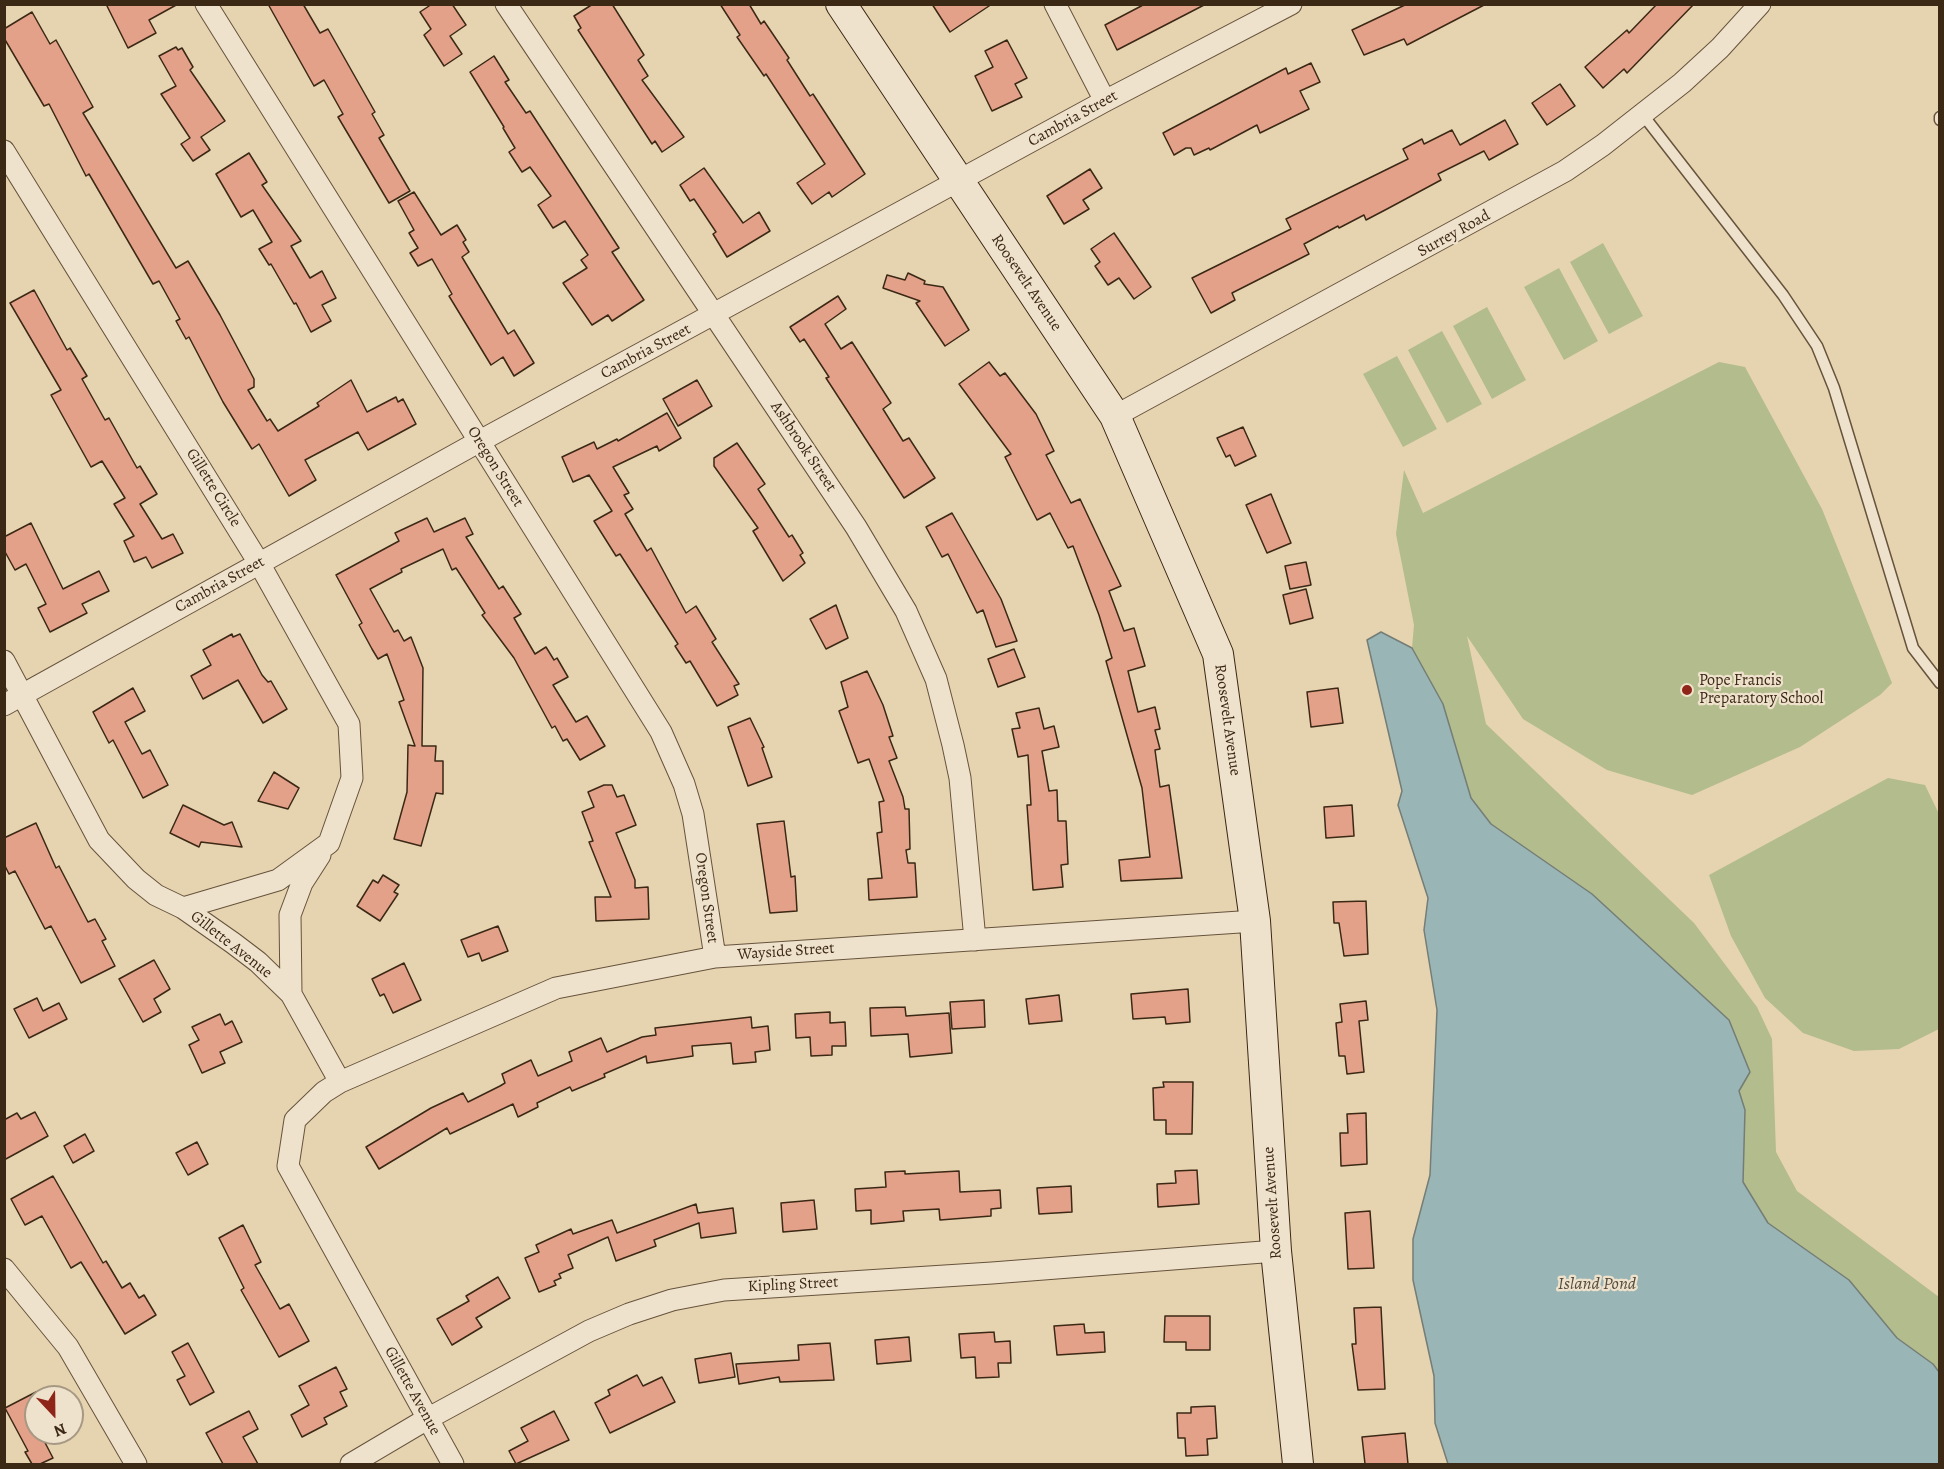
<!DOCTYPE html>
<html>
<head>
<meta charset="utf-8">
<style>
  body { margin:0 }
  #map { position:relative; width:1944px; height:1469px; overflow:hidden; background:#e6d3b0; font-family:Alegreya,serif }
  canvas { display:block }
  .frame { position:absolute; inset:0; border:6px solid #3b2815; pointer-events:none }
  .north { position:absolute; left:24px; top:1385px; width:60px; height:60px; box-sizing:border-box; background:#efe2cc; border:2px solid #a79883; border-radius:50%; rotate:158deg; font-size:16px; font-weight:700; line-height:24px; text-align:center; color:#3b2815 }
  .north::after { content:''; display:block; margin:auto; width:21px; height:27px; background:#8f2418; clip-path:polygon(50% 0,100% 100%,50% 72%,0 100%) }
</style>
</head>
<body>
<div id="map">
<canvas width="1944" height="1469"></canvas>
<div class="frame"></div>
<div class="north">N</div>
</div>
<script>
const context = document.querySelector('canvas').getContext('2d');
context.lineJoin = 'round';
function fill(path, color) { context.fillStyle = color; context.fill(path, 'evenodd'); }
const shape = rows => new Path2D(rows.map(r => 'M' + r).join(''));
function stroke(path, color, width, dash) { context.strokeStyle = color; context.lineWidth = width; context.lineCap = dash ? 'butt' : 'round'; context.setLineDash(dash || []); context.stroke(path); }
function drawText(font, color, halo, rows, align = 'center') {
  context.font = font + ' Alegreya,serif'; context.lineWidth = 4.5; context.setLineDash([]); context.textBaseline = 'middle'; context.strokeStyle = halo; context.fillStyle = color; for (const [text, x, y, turn = 0] of rows) {
    context.save(); context.translate(x, y); context.rotate((+turn || 0) * Math.PI / 180); context.textAlign = isNaN(turn) ? turn : align; if (halo) context.strokeText(text, 0, 0); context.fillText(text, 0, 0); context.restore();
  }
}
const green = shape([
  [1603,243,1643,316,1609,334,1570,262],
  [1559,268,1598,341,1564,360,1524,287],
  [1487,307,1526,380,1492,399,1453,326],
  [1442,331,1482,404,1447,423,1408,350],
  [1397,356,1437,429,1403,447,1363,374],
  [1719,362,1745,367,1822,509,1892,683,1880,695,1800,747,1692,795,1607,770,1523,719,1467,636,1486,724,1694,923,1757,1007,1772,1039,1776,1152,1797,1191,1939,1297,1939,1372,1933,1364,1897,1338,1849,1280,1768,1223,1743,1182,1745,1110,1739,1091,1729,1020,1592,894,1491,824,1471,798,1443,704,1412,648,1414,625,1396,534,1404,470,1423,513],
  [1888,778,1925,785,1939,814,1939,1029,1899,1049,1854,1051,1803,1033,1765,998,1731,936,1709,875]
]);
const water = shape([
  [1381,632,1412,648,1443,704,1471,798,1491,824,1592,894,1729,1020,1750,1072,1739,1091,1745,1110,1743,1182,1768,1223,1849,1280,1897,1338,1933,1364,1939,1372,1939,1464,1448,1464,1435,1423,1434,1376,1413,1280,1413,1239,1430,1175,1437,1010,1424,930,1428,898,1398,805,1402,791,1367,640,1381,632]
]);
const building = shape([
  [106,4,178,4,149,20,156,33,128,48,106,4],
  [268,4,303,4,320,33,328,29,375,112,372,114,384,135,379,138,410,191,389,203,338,117,343,114,324,80,314,86,268,4],
  [432,4,452,4,466,25,450,36,462,54,444,66,424,35,431,29,420,12,432,4],
  [593,4,612,4,644,55,638,60,648,76,642,80,684,137,662,152,655,141,652,144,578,30,581,28,574,16,593,4],
  [720,4,749,4,761,24,764,21,789,58,787,60,810,96,813,94,865,174,832,197,829,192,812,204,797,183,825,164,766,74,764,76,737,37,740,35,720,4],
  [932,4,992,4,950,32,932,4],
  [1145,4,1206,4,1117,50,1105,25,1145,4],
  [1407,4,1486,4,1407,45,1404,39,1364,55,1352,30,1407,4],
  [1657,4,1694,4,1627,73,1624,69,1603,88,1585,67,1627,30,1629,33,1657,4],
  [32,12,50,44,56,40,93,107,83,113,176,268,188,261,220,315,254,379,254,387,248,390,267,421,270,419,278,431,319,406,317,403,351,380,367,412,396,397,398,402,403,399,416,424,368,450,358,432,305,460,316,480,289,496,259,444,252,449,223,402,189,337,186,339,176,321,180,319,159,281,153,284,89,174,86,176,49,104,44,106,4,38,4,29,32,12],
  [1007,40,1027,78,1015,84,1022,97,992,111,975,76,993,67,985,51,1007,40],
  [176,47,178,50,182,48,193,67,190,70,225,121,201,137,210,150,193,161,181,144,190,138,161,94,176,86,159,56,176,47],
  [494,56,509,80,505,82,526,113,530,111,619,248,612,252,644,300,612,321,608,315,592,325,563,283,587,268,581,260,588,255,565,221,553,228,538,205,551,196,530,167,522,172,509,152,515,148,503,128,504,127,470,72,494,56],
  [1311,63,1320,82,1300,91,1309,109,1260,133,1257,125,1210,150,1209,148,1194,155,1191,148,1186,148,1174,155,1163,133,1286,68,1288,74,1311,63],
  [1560,84,1575,106,1547,125,1532,103,1560,84],
  [1505,120,1518,144,1489,160,1484,151,1438,174,1441,180,1387,209,1366,220,1364,215,1339,228,1338,226,1304,244,1309,254,1232,293,1235,300,1211,313,1192,278,1291,229,1286,219,1408,159,1403,149,1422,139,1424,144,1452,130,1460,145,1505,120],
  [249,153,267,182,262,185,301,241,291,246,310,278,322,271,336,298,322,305,331,321,311,332,296,303,294,304,271,264,269,265,259,249,272,242,253,210,241,217,216,174,249,153],
  [704,168,743,223,759,212,770,231,727,257,713,234,716,232,694,199,690,201,680,185,704,168],
  [1090,169,1102,188,1083,200,1089,209,1064,224,1047,196,1090,169],
  [414,192,441,235,457,225,466,240,463,242,469,252,462,257,508,334,514,330,534,363,514,376,503,357,491,365,449,296,452,294,432,259,418,266,410,253,418,248,409,233,414,230,398,201,414,192],
  [1114,233,1151,287,1134,299,1119,278,1108,285,1095,266,1100,262,1091,249,1114,233],
  [908,273,925,281,924,284,943,287,969,330,945,346,916,303,920,301,883,288,887,275,905,280,908,273],
  [34,290,67,350,70,348,87,376,82,379,105,420,109,418,137,468,140,466,157,494,140,504,162,539,173,534,183,553,152,568,146,557,134,562,124,541,134,536,114,504,125,498,102,461,91,467,51,395,61,390,10,303,34,290],
  [838,296,846,309,825,324,841,349,852,342,891,403,883,409,903,441,909,438,935,478,904,498,826,378,829,377,804,339,800,342,790,327,838,296],
  [989,362,1000,376,1005,373,1036,414,1054,451,1046,455,1071,503,1080,499,1121,586,1109,591,1124,631,1134,628,1145,666,1128,671,1138,712,1155,707,1160,729,1155,730,1160,749,1155,750,1160,787,1169,785,1182,878,1121,881,1119,860,1150,857,1142,788,1106,661,1112,658,1099,615,1073,546,1068,548,1050,513,1037,520,1005,457,1011,454,959,384,989,362],
  [697,380,712,406,678,426,663,399,697,380],
  [667,413,681,438,659,451,657,446,613,467,629,493,624,495,633,509,625,514,647,551,651,548,686,613,696,606,716,639,712,642,739,684,734,686,738,695,717,706,690,661,686,663,675,646,678,644,620,554,616,556,594,521,612,511,589,475,573,482,562,457,594,442,597,449,617,439,618,441,667,413],
  [1243,427,1256,456,1235,466,1230,455,1226,457,1217,438,1243,427],
  [737,443,765,484,758,489,789,537,792,535,803,553,800,555,805,563,783,581,753,531,758,528,714,466,714,458,737,443],
  [1271,494,1291,543,1267,553,1246,505,1271,494],
  [952,513,1001,599,1017,641,996,647,983,610,977,613,948,554,942,557,926,527,952,513],
  [427,518,434,532,465,518,473,534,466,537,499,589,503,586,521,614,514,618,535,654,546,647,554,660,557,658,568,677,553,685,576,722,587,716,605,746,580,760,567,739,563,741,555,726,552,728,514,658,482,615,485,613,456,568,452,570,443,549,401,569,402,572,370,589,394,632,398,630,404,641,411,637,423,668,422,746,436,746,435,761,443,761,443,794,436,793,421,846,394,839,407,792,408,745,415,746,399,702,404,700,387,654,378,659,372,649,359,625,362,623,336,575,399,541,395,533,427,518],
  [31,523,63,589,99,571,109,591,82,604,87,613,50,632,38,608,46,604,26,564,15,570,4,550,4,537,31,523],
  [1306,562,1311,585,1290,589,1285,566,1306,562],
  [1306,589,1313,618,1290,624,1283,595,1306,589],
  [836,605,848,638,826,649,810,619,836,605],
  [232,634,233,637,240,634,262,675,268,682,271,681,287,709,263,723,238,680,203,699,191,676,211,665,203,650,232,634],
  [1014,649,1025,677,998,687,988,659,1014,649],
  [867,671,883,705,893,736,889,737,897,758,889,761,903,797,905,809,909,809,910,849,906,850,908,863,915,863,917,897,869,900,868,879,882,878,877,833,882,832,879,802,884,801,869,759,858,763,839,711,848,707,841,682,867,671],
  [133,688,145,711,125,722,142,754,150,750,168,785,143,798,113,740,109,743,93,712,133,688],
  [1338,688,1343,723,1311,727,1307,692,1338,688],
  [1039,708,1044,729,1054,726,1059,747,1042,751,1049,791,1057,790,1058,821,1066,821,1068,864,1061,865,1063,887,1033,890,1027,805,1031,805,1028,755,1018,757,1012,729,1020,728,1016,713,1039,708],
  [750,718,764,747,762,748,772,777,748,786,728,727,750,718],
  [274,772,299,788,288,809,258,801,274,772],
  [604,785,612,785,617,797,624,795,636,825,616,833,635,880,635,888,648,887,649,919,596,921,595,897,611,897,589,842,593,841,582,812,594,807,588,792,604,785],
  [183,805,224,825,232,822,242,847,201,842,199,847,170,833,183,805],
  [1352,805,1354,836,1326,838,1324,807,1352,805],
  [784,821,791,877,795,876,797,911,770,913,757,824,784,821],
  [36,823,56,868,59,866,88,922,95,919,106,939,102,941,115,966,81,983,51,926,45,929,15,871,9,874,4,864,4,838,36,823],
  [383,875,399,885,394,892,398,894,380,921,357,906,373,880,378,883,383,875],
  [1366,901,1368,954,1344,956,1339,923,1334,923,1333,902,1366,901],
  [498,926,508,951,482,961,479,953,468,957,461,940,498,926],
  [154,960,170,989,154,999,161,1012,143,1022,119,979,154,960],
  [404,963,421,1000,393,1013,384,994,380,996,372,979,404,963],
  [1188,989,1190,1022,1166,1024,1165,1017,1133,1019,1131,994,1188,989],
  [1059,995,1062,1021,1029,1024,1026,999,1059,995],
  [37,998,43,1011,59,1003,67,1019,29,1038,14,1009,37,998],
  [984,1000,985,1027,952,1029,950,1002,984,1000],
  [1366,1001,1368,1020,1359,1021,1364,1072,1347,1074,1345,1056,1339,1056,1336,1023,1342,1022,1340,1004,1366,1001],
  [905,1007,906,1016,949,1013,952,1053,910,1057,908,1034,871,1036,870,1008,905,1007],
  [830,1012,830,1023,845,1022,846,1046,832,1046,832,1055,811,1056,810,1037,796,1038,795,1014,830,1012],
  [220,1014,225,1025,232,1021,242,1042,220,1052,225,1063,202,1073,189,1045,199,1040,192,1027,220,1014],
  [751,1017,752,1028,768,1026,770,1050,755,1052,756,1062,733,1064,731,1043,692,1046,693,1056,647,1063,646,1056,604,1074,605,1077,572,1091,570,1087,537,1103,538,1107,518,1117,513,1104,450,1134,447,1128,379,1169,366,1147,431,1108,463,1093,468,1102,500,1086,505,1083,502,1074,531,1060,538,1076,572,1061,569,1052,601,1038,607,1052,642,1037,656,1035,655,1028,751,1017],
  [1163,1082,1193,1082,1192,1134,1166,1134,1166,1120,1154,1120,1153,1088,1164,1087,1163,1082],
  [35,1112,48,1136,4,1160,4,1120,17,1113,21,1119,35,1112],
  [1366,1113,1367,1164,1341,1166,1340,1133,1348,1133,1347,1114,1366,1113],
  [85,1134,94,1151,73,1163,64,1146,85,1134],
  [197,1142,208,1164,188,1175,176,1153,197,1142],
  [1197,1170,1199,1204,1158,1207,1157,1184,1176,1183,1175,1171,1197,1170],
  [905,1171,905,1174,959,1171,960,1192,1000,1190,1001,1208,991,1209,991,1216,940,1220,939,1209,903,1211,904,1221,871,1224,871,1210,856,1211,855,1189,886,1187,885,1172,905,1171],
  [53,1176,103,1263,106,1261,122,1288,130,1283,139,1298,144,1295,156,1315,125,1334,81,1262,71,1268,42,1216,25,1225,11,1199,53,1176],
  [1071,1186,1072,1212,1039,1214,1037,1188,1071,1186],
  [814,1200,817,1229,783,1232,781,1203,814,1200],
  [696,1204,698,1213,733,1208,736,1233,701,1238,699,1223,654,1240,656,1246,616,1261,608,1237,568,1255,573,1268,559,1274,561,1278,554,1281,556,1285,539,1292,525,1258,539,1252,536,1245,571,1229,573,1234,612,1220,617,1233,696,1204],
  [1370,1211,1374,1268,1348,1269,1345,1213,1370,1211],
  [243,1225,261,1262,255,1265,280,1309,289,1304,309,1341,279,1357,241,1290,244,1288,219,1238,243,1225],
  [498,1277,510,1298,476,1318,482,1327,452,1345,437,1319,469,1301,466,1296,498,1277],
  [1381,1307,1385,1389,1358,1390,1352,1344,1356,1344,1354,1308,1381,1307],
  [1165,1316,1210,1316,1210,1350,1186,1350,1186,1342,1164,1342,1165,1316],
  [1084,1324,1085,1333,1104,1332,1105,1352,1057,1355,1054,1326,1084,1324],
  [994,1332,995,1342,1010,1341,1011,1363,998,1363,999,1377,976,1378,975,1357,961,1358,959,1334,994,1332],
  [909,1337,911,1361,877,1364,875,1340,909,1337],
  [188,1343,214,1392,190,1405,177,1380,185,1376,172,1352,188,1343],
  [830,1343,834,1380,780,1382,779,1377,739,1384,736,1364,799,1360,798,1345,830,1343],
  [731,1353,735,1377,699,1383,695,1359,731,1353],
  [336,1367,347,1389,340,1392,347,1406,324,1418,327,1424,302,1437,291,1415,309,1405,299,1386,336,1367],
  [637,1375,643,1386,662,1377,675,1402,610,1433,595,1403,610,1395,608,1390,637,1375],
  [36,1392,36,1433,40,1433,53,1458,40,1464,32,1464,25,1452,28,1451,5,1408,36,1392],
  [1215,1406,1217,1438,1207,1439,1208,1455,1186,1456,1185,1438,1178,1438,1177,1413,1191,1413,1191,1407,1215,1406],
  [249,1411,258,1429,243,1437,258,1464,223,1464,206,1433,249,1411],
  [554,1411,569,1440,516,1464,509,1451,528,1441,521,1428,554,1411],
  [1405,1433,1408,1464,1365,1464,1362,1437,1405,1433]
]);
const lane = shape([
  [1643,115,1783,295,1817,346,1834,388,1913,648,1940,683],
  [1940,117,1940,120]
]);
const street = shape([
  [206,4,661,732,684,784,693,814,715,957],
  [506,4,856,527,906,611,936,679,953,745,960,778,975,940],
  [1055,4,1105,101],
  [4,151,259,563,349,724,352,778,329,843,278,880,183,908],
  [1115,416,1565,171,1603,145,1682,83,1720,48,1760,4],
  [4,661,99,840,136,879,156,895,183,908,233,943,258,962,291,994,340,1082,324,1092,295,1120,288,1166,453,1464],
  [4,705,480,441,1105,101,1291,4],
  [291,994,290,915,302,883,320,855],
  [340,1082,556,988,715,957,1255,921],
  [4,1269,68,1347,136,1464],
  [351,1464,427,1419,589,1331,629,1314,672,1300,724,1290,992,1273,1276,1251]
]);
const secondary = shape([
  [841,4,1115,416,1218,654,1255,921,1276,1251,1298,1464]
]);
const markers = [
  [1687,690,6,"#8f2418"]
];
const streetNames = [
  ["Cambria Street",1073,119,-29],
  ["Surrey Road",1454,234,-29],
  ["Roosevelt Avenue",1026,283,56],
  ["Cambria Street",646,352,-28],
  ["Ashbrook Street",803,447,56],
  ["Oregon Street",495,467,58],
  ["Gillette Circle",213,488,58],
  ["Cambria Street",220,585,-29],
  ["Roosevelt Avenue",1227,720,82],
  ["Oregon Street",706,898,82],
  ["Gillette Avenue",231,945,38],
  ["Wayside Street",786,952,-4],
  ["Roosevelt Avenue",1273,1203,-94],
  ["Kipling Street",793,1285,-3],
  ["Gillette Avenue",412,1391,61]
];
const poiNames = [
  ["Pope Francis",1699,681],
  ["Preparatory School",1699,699]
];
const waterNames = [
  ["Island Pond",1597,1285]
];
fill(green, '#b3bc8c');
fill(water, '#9ab5b6');
stroke(water, '#747d76', 1.5);
fill(building, '#e4a189');
stroke(building, '#3b2815', 1.5);
stroke(lane, '#66533c', 13);
stroke(street, '#66533c', 23);
stroke(secondary, '#3b2815', 32);
stroke(lane, '#efe2cc', 10);
stroke(street, '#efe2cc', 21);
stroke(secondary, '#efe2cc', 30);
for (const [x, y, r, color] of markers) { const dot = new Path2D(); dot.arc(x, y, r, 0, 2 * Math.PI); context.fillStyle = color; context.fill(dot); stroke(dot, '#efe2cc', 2); }
drawText('16px', '#3b2815', '#efe2cc', streetNames);
drawText('16px', '#3b2815', '#efe2cc', poiNames, 'left');
drawText('italic 18px', '#534b3d', '#efe2cc', waterNames);
</script>
</body>
</html>
